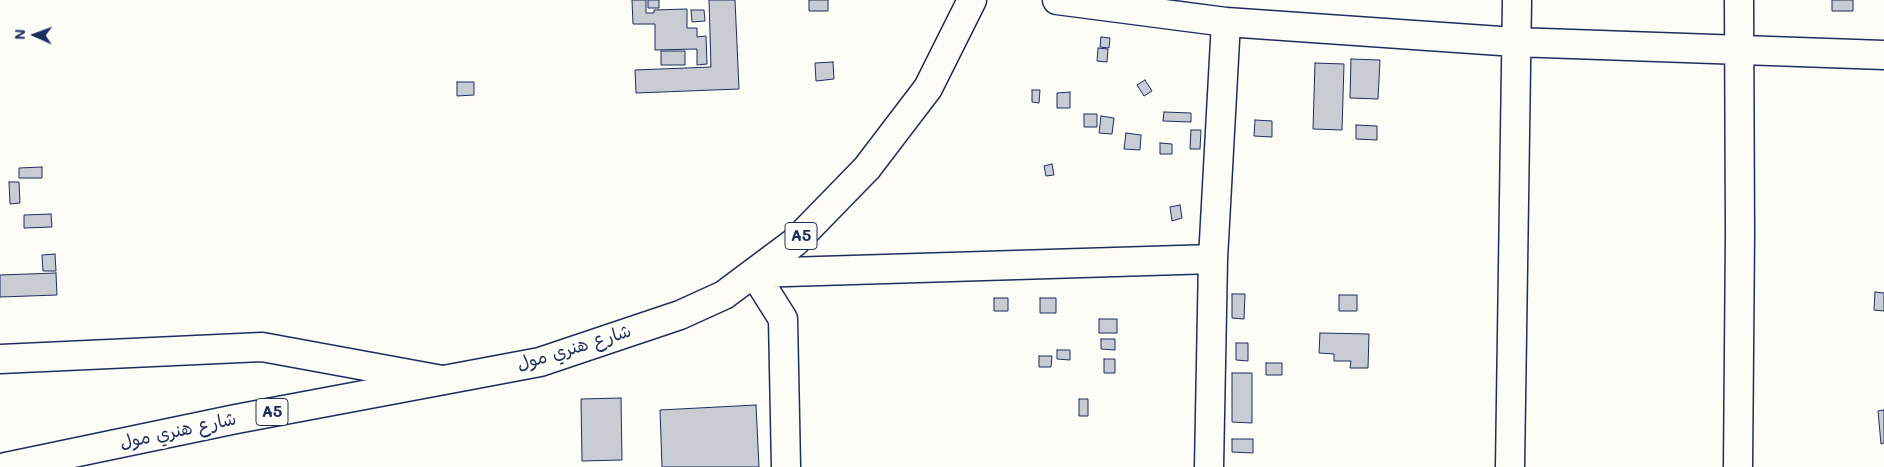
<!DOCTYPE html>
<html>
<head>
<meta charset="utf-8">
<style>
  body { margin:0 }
  #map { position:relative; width:1884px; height:467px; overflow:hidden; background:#fdfcf7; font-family:Mali,sans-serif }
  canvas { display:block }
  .north { position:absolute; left:10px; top:10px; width:50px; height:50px; -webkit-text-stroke:4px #fdfcf7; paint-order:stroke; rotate:272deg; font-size:14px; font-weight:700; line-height:20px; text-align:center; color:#1b2f5e }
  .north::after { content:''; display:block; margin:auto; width:18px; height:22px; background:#1b2f5e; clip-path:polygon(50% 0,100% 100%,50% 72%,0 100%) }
</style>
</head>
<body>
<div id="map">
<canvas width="1884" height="467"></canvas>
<div class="north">N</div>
</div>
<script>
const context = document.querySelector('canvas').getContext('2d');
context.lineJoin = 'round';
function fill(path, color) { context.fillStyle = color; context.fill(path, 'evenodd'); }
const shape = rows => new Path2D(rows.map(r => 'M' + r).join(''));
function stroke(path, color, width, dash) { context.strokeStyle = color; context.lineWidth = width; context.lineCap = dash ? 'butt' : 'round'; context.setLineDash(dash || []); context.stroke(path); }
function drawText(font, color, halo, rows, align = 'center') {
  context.font = font + ' Mali,"Playpen Sans Arabic",sans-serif'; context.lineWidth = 4.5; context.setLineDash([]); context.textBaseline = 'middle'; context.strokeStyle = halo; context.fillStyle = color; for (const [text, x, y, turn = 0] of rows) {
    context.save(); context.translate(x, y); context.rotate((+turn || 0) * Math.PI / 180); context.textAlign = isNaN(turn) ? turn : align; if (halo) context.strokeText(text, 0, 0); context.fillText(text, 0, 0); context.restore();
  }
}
const building = shape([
  [632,0,646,0,646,13,654,13,654,10,687,9,687,28,697,28,697,37,706,36,707,64,697,65,697,49,655,50,655,24,633,24,632,0],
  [648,0,659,0,659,8,648,8,648,0],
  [709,0,735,0,739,89,636,93,635,70,711,67,709,0],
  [809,0,828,0,828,11,809,11,809,0],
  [1832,0,1853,0,1853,11,1832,11,1832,0],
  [691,10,704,10,705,21,692,22,691,10],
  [1101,37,1110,38,1109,48,1100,47,1101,37],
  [1098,48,1108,49,1107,62,1097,61,1098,48],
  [661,51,685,51,685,65,661,65,661,51],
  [1351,59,1380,60,1378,99,1350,98,1351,59],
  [833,62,834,79,816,81,815,63,833,62],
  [1315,63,1344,64,1342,130,1313,129,1315,63],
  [1145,80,1152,91,1144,96,1137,85,1145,80],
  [457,82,474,82,474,95,457,96,457,82],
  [1032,90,1040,90,1039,103,1032,102,1032,90],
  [1070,92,1070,108,1057,108,1057,93,1070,92],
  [1164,112,1191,113,1191,122,1163,121,1164,112],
  [1084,114,1097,114,1097,127,1084,127,1084,114],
  [1101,116,1114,118,1112,134,1099,133,1101,116],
  [1255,120,1272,121,1272,137,1254,136,1255,120],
  [1356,125,1377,126,1377,140,1356,139,1356,125],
  [1191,130,1201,130,1200,149,1190,149,1191,130],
  [1126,133,1141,135,1140,150,1124,149,1126,133],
  [1160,143,1172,144,1172,154,1160,154,1160,143],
  [1052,164,1054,175,1046,176,1044,166,1052,164],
  [42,167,42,178,19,178,19,168,42,167],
  [9,182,19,182,20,203,10,204,9,182],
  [1180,205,1182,218,1172,221,1170,207,1180,205],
  [51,214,52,227,24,228,24,215,51,214],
  [55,254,56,271,43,271,42,255,55,254],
  [56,273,57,295,0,297,0,275,56,273],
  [1875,292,1884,293,1884,311,1874,310,1875,292],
  [1232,294,1245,294,1244,319,1232,318,1232,294],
  [1339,295,1357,295,1357,311,1339,311,1339,295],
  [994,298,1008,298,1008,311,994,311,994,298],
  [1040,298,1056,298,1056,313,1040,313,1040,298],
  [1099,319,1117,319,1117,333,1099,333,1099,319],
  [1320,333,1369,334,1368,368,1350,368,1351,361,1334,361,1334,354,1319,353,1320,333],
  [1101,339,1115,339,1115,350,1101,349,1101,339],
  [1236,343,1248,343,1248,361,1236,360,1236,343],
  [1057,350,1070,350,1070,360,1057,359,1057,350],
  [1039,356,1052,356,1051,367,1039,367,1039,356],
  [1104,359,1115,359,1115,373,1104,373,1104,359],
  [1266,363,1282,363,1282,375,1266,375,1266,363],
  [1232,373,1252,373,1252,423,1232,422,1232,373],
  [621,398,622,460,582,461,581,399,621,398],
  [1079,399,1088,399,1088,416,1079,416,1079,399],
  [756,405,759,467,662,467,660,410,756,405],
  [1884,410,1884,443,1881,444,1878,411,1884,410],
  [1232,439,1253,439,1253,453,1232,452,1232,439]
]);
const minor = shape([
  [1057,0,1226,22,1515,42,1884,55],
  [754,273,1213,259],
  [754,273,783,319,786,467],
  [0,359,262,347,442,380],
  [1209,467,1213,259,1226,22],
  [1510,467,1517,0],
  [1738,467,1740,234,1739,0]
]);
const trunk = shape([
  [6,467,236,419,540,362,680,315,724,295,795,242,867,168,928,88,972,0]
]);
const shields = [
  [801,236,32],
  [272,412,32]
];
const shieldNames = [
  ["A5",801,236],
  ["A5",272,412]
];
const streetNames = [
  ["شارع هنري مول",574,348,-17],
  ["شارع هنري مول",178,431,-12]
];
fill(building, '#c9ccd3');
stroke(building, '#1b2f5e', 1);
stroke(minor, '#1b2f5e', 31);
stroke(trunk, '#1b2f5e', 31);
stroke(minor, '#fdfcf7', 28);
stroke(trunk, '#fdfcf7', 28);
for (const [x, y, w] of shields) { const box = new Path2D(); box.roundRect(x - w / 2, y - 13.5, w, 27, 4); context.fillStyle = '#fdfcf7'; context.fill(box); stroke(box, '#1b2f5e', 1); }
drawText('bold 16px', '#1b2f5e', null, shieldNames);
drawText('18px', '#1b2f5e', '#fdfcf7', streetNames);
</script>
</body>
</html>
